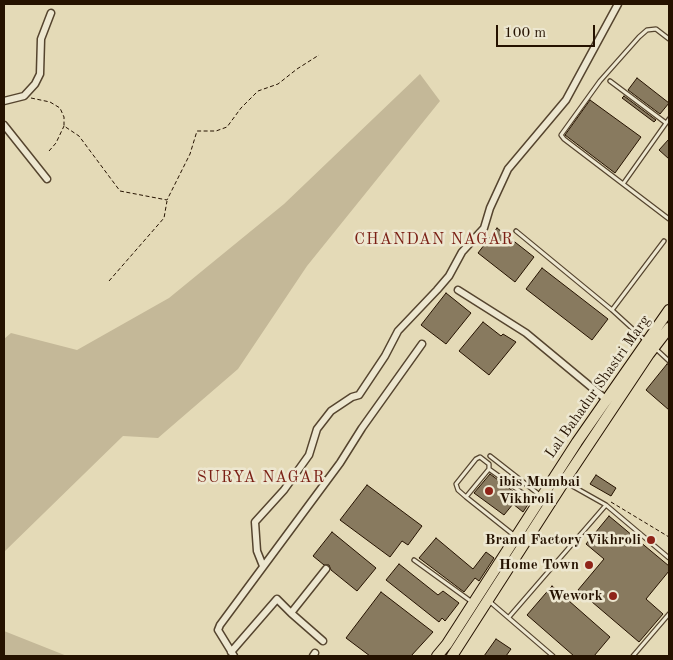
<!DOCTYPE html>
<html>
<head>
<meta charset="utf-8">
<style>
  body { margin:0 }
  #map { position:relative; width:673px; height:660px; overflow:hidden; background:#e4dab7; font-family:"Old Standard TT",serif }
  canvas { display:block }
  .frame { position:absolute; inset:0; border:5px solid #251200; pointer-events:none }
  .scale { position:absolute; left:496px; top:25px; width:99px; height:22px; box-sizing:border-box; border:2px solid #251200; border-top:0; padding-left:6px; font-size:15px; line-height:18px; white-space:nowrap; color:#251200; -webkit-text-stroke:4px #ede7d0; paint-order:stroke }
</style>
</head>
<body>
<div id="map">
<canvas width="673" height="660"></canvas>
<div class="frame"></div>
<div class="scale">100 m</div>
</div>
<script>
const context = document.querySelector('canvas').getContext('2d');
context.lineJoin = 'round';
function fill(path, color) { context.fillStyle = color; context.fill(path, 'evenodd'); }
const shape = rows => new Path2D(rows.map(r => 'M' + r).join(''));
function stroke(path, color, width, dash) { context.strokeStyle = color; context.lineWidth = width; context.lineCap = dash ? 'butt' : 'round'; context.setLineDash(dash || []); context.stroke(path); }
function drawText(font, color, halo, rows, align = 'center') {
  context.font = font + ' "Old Standard TT",serif'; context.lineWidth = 5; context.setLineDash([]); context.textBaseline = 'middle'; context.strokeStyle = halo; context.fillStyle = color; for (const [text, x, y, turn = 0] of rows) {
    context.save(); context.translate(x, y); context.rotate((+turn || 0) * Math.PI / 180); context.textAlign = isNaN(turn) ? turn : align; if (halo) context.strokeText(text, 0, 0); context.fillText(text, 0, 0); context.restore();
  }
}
const green = shape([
  [420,74,440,101,307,266,238,369,158,438,123,436,4,552,4,339,11,333,77,350,169,298,284,204],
  [4,631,67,656,4,656]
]);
const building = shape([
  [637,78,669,103,660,114,628,90,637,78],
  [624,96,656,120,654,122,622,98,624,96],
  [590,100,641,137,615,173,565,135,590,100],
  [669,139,669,159,659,150,669,139],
  [497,228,534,257,515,282,478,253,497,228],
  [542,268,608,319,592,340,526,289,542,268],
  [446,293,471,313,446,344,421,325,446,293],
  [483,322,501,336,503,334,516,342,489,375,459,351,483,322],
  [667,364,669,364,669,410,646,390,667,364],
  [490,474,529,503,523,512,513,504,504,515,474,493,490,474],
  [596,475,616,488,611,496,590,484,596,475],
  [367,485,422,526,408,545,402,541,390,557,340,520,367,485],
  [609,516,669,566,669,571,646,599,663,614,639,642,578,590,604,559,586,544,609,516],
  [332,532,376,568,357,591,331,570,329,565,324,565,313,556,332,532],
  [436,538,473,569,486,552,494,558,479,581,475,578,464,592,419,558,436,538],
  [399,564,438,595,443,591,459,603,445,621,442,618,439,622,386,580,399,564],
  [552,586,610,637,594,656,574,656,527,615,552,586],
  [381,592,433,632,411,656,370,656,346,638,381,592],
  [496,639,511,649,506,656,484,656,496,639]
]);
const path = shape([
  [31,98,50,102,60,108,64,117,64,126,79,136,120,191,167,200,190,154,197,131,216,131,227,127,241,108,258,91,278,84,297,69,319,55],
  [49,151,56,143,64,126],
  [109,281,164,218,167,201],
  [611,502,669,537]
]);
const lane = shape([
  [669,39,656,29,647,30,639,37,600,81,561,135,564,139,669,219],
  [610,81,666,123],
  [623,184,669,119],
  [516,231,612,310,646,341],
  [612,310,664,241],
  [656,349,669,361],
  [490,456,541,496],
  [567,483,606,505,669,558],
  [466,497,489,469],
  [515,536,466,497,458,490,456,484,476,459,480,457,489,464,489,469,535,502],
  [414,560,472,602],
  [489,601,553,656],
  [509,617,606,505],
  [633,656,669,614]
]);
const street = shape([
  [4,101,24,96,35,84,40,74,41,39,51,13],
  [4,125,47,179],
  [458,290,526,333,608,401],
  [263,566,257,551,255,522,284,490,309,455,317,429,331,411,352,397,359,395,385,356,398,331,437,290,449,276,462,252,484,228,490,208,508,169,566,100,618,4],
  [291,613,323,641],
  [231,652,277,599,291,613,326,569],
  [234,656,218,630,220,625,340,463,362,428,422,344],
  [313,656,315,653]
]);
const primary = shape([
  [437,656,447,644,577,442,669,310],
  [452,656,567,477,649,354,669,328]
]);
const markers = [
  [489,491,5,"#8f2418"],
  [651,540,5,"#8f2418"],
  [589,565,5,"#8f2418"],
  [613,596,5,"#8f2418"]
];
const streetNames = [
  ["Lal Bahadur Shastri Marg",598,387,-55]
];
const poiNames = [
  ["ibis Mumbai",499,482,"left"],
  ["Vikhroli",499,499,"left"],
  ["Brand Factory Vikhroli",641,540],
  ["Home Town",579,565],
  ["Wework",603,596]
];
const neighbourhoodNames = [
  ["CHANDAN NAGAR",434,240],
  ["SURYA NAGAR",261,478]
];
fill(green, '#c4b898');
fill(building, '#887a5f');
stroke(building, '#251200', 1);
stroke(lane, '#55442e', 5.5);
stroke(street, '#55442e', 9);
stroke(primary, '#251200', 12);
stroke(path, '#251200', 1, [4, 2.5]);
stroke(lane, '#ede7d0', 3);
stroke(street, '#ede7d0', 6);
stroke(primary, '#e4dab7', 10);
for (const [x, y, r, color] of markers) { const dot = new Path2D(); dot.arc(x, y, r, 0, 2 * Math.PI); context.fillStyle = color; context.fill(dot); stroke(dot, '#ede7d0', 2); }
drawText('15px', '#251200', '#ede7d0', streetNames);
drawText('bold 15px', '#251200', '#ede7d0', poiNames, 'right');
context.letterSpacing = '1px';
drawText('16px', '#7a1f14', '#ede7d0', neighbourhoodNames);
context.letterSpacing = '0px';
</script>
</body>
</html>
